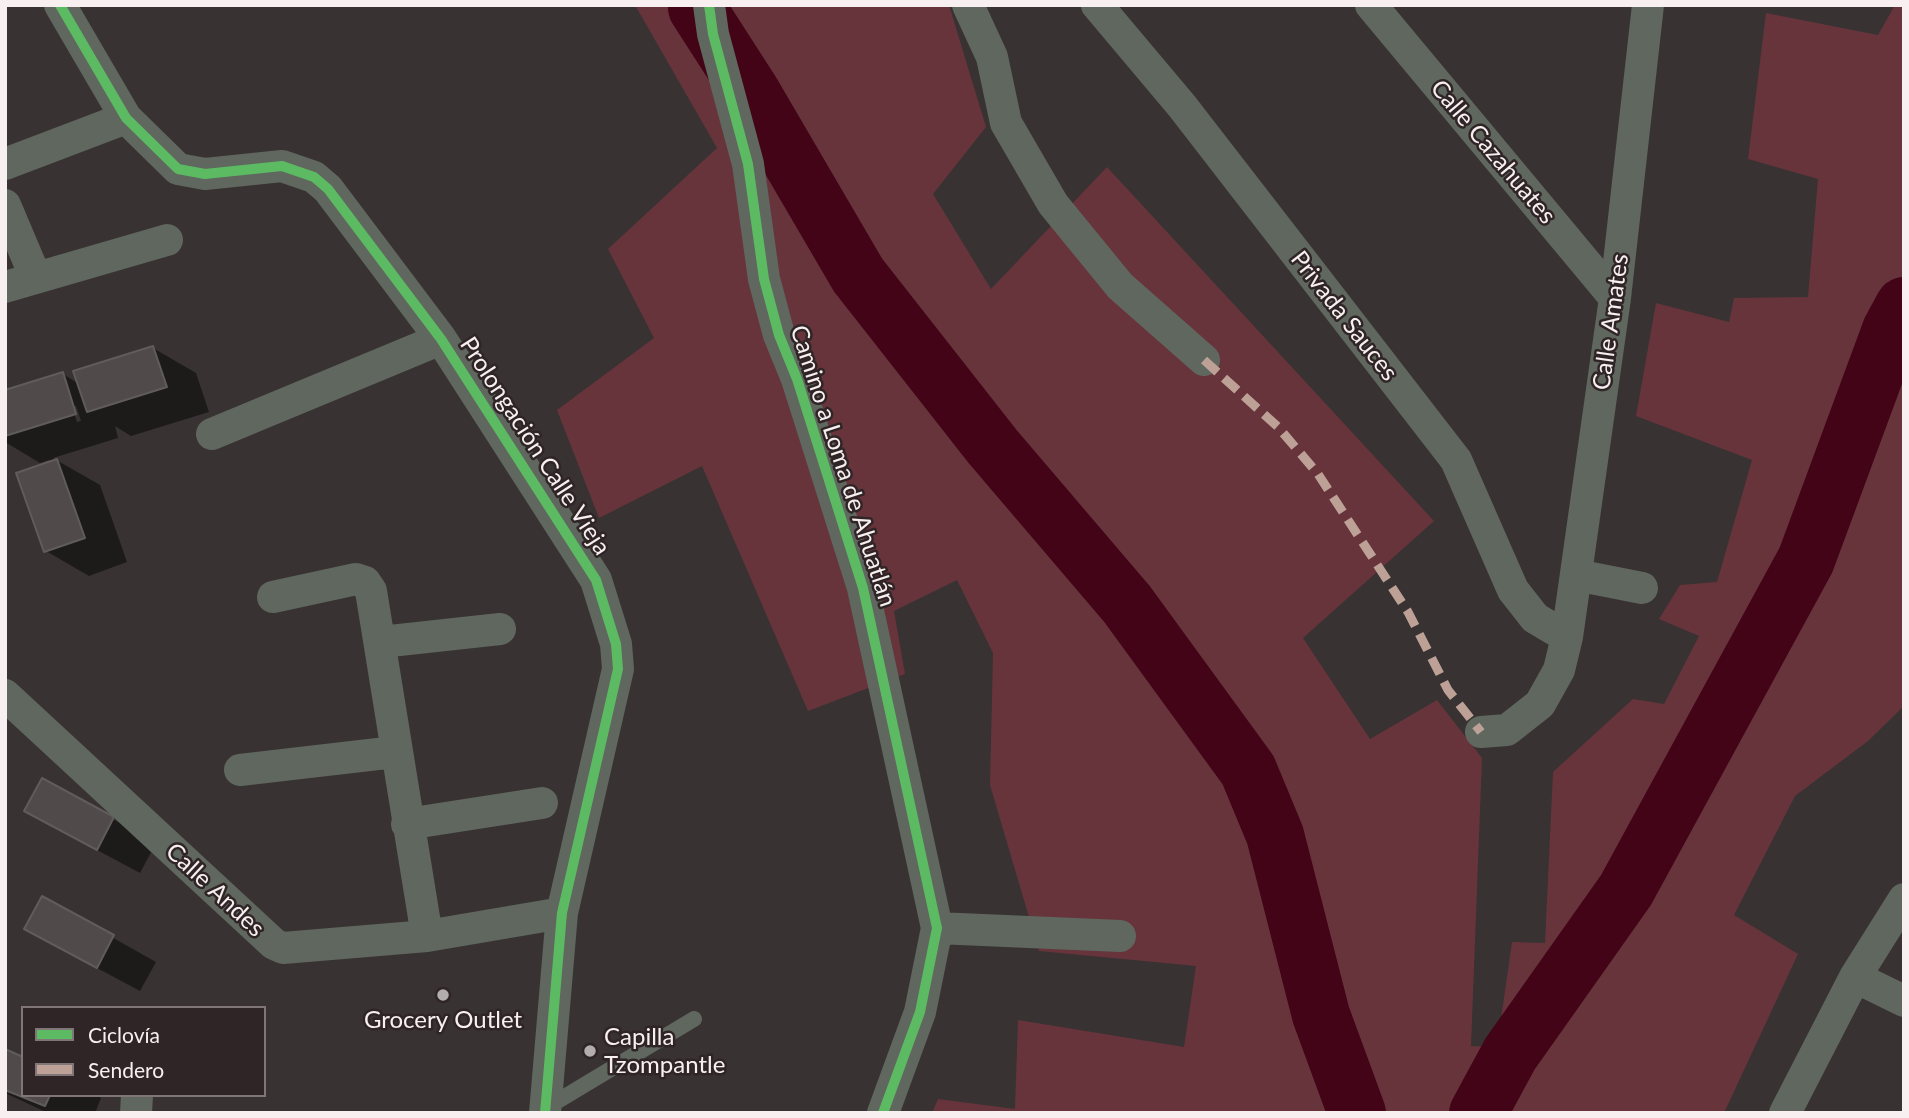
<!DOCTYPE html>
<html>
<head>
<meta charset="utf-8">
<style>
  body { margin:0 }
  #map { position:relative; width:1909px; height:1118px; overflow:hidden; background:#383232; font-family:Lato,sans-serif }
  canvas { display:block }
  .frame { position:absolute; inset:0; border:7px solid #f7eff0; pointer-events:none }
  .legend { position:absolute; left:21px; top:1006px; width:245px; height:91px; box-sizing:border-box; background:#302526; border:2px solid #807677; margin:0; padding:9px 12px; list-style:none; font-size:21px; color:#f7eff0 }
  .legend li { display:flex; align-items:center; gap:14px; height:35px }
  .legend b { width:35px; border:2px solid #807677 }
</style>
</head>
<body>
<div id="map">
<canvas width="1909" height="1118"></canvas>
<div class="frame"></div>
<ul class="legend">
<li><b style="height:9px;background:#5cba63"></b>Ciclovía</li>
<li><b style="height:9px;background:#bda197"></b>Sendero</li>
</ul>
</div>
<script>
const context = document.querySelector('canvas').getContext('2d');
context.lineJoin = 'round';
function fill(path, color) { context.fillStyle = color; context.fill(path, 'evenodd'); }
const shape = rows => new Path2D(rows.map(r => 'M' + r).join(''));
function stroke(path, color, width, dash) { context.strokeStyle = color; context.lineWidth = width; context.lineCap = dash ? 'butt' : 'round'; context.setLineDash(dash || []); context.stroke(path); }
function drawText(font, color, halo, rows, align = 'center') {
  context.font = font + ' Lato,sans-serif'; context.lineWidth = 5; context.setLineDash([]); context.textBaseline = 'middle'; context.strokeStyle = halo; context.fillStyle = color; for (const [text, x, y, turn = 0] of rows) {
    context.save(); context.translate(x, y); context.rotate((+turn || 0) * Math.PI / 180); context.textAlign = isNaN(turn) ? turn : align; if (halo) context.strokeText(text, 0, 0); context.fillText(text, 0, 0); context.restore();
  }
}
const green = shape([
  [635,5,949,5,986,127,933,194,991,289,1107,167,1434,521,1303,638,1370,739,1437,700,1482,758,1471,1046,1497,1047,1512,942,1545,943,1553,772,1633,699,1664,704,1699,636,1659,619,1680,585,1717,582,1752,460,1636,416,1656,303,1729,322,1734,298,1808,297,1818,179,1748,159,1766,13,1878,35,1895,5,1904,5,1904,706,1868,741,1795,796,1734,915,1798,954,1724,1113,932,1113,938,1099,1015,1109,1018,1020,1184,1047,1196,966,1039,951,990,785,993,653,957,580,894,611,905,674,808,711,702,466,599,518,557,410,654,338,608,249,717,148]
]);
const shadow = shape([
  [153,348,196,373,209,412,131,436,115,426,118,438,53,458,100,485,127,562,89,576,46,551,50,463,49,460,40,463,5,442,5,392,63,374,79,384],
  [72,406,76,406,81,421,77,422],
  [43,780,156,843,140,873,69,835],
  [42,898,156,962,140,991,69,953],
  [5,1051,23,1095,96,1095,101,1098,95,1113,48,1113,5,1093]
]);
const river = shape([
  [697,8,751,92,858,275,993,447,1127,604,1248,770,1275,835,1321,1015,1357,1113],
  [1478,1113,1510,1054,1626,890,1806,560,1891,330,1904,306]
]);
const building = shape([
  [153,346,167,387,87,412,73,371,153,346],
  [63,372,76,414,5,436,5,390,63,372],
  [57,459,85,538,44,552,16,473,57,459],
  [42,778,114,817,97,850,24,811,42,778],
  [42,896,114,935,97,968,24,929,42,896],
  [5,1049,23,1057,23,1095,50,1095,45,1106,5,1090,5,1049]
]);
const service = shape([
  [546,1108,694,1019]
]);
const minor = shape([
  [60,5,126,118,178,169,205,174,282,166,314,177,328,189,441,339,596,580,616,644,618,669,562,913,545,1113],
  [709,5,713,34,748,164,764,279,779,335,797,379,863,588,937,928,920,1012,883,1113],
  [968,5,992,57,1006,123,1053,204,1120,286,1204,360],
  [1097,5,1182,106,1456,460,1513,590,1535,618,1567,637],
  [1371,5,1615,298],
  [5,164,126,118],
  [5,205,35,276],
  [5,287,167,240],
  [212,434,441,339],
  [1576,575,1642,588],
  [273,597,356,579,365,582,371,591,427,936],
  [381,642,500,629],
  [5,695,274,944,283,948,427,936,562,913],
  [1481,732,1507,730,1540,704,1559,670,1567,637,1615,298,1648,5],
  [240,770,395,752],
  [407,824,542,803],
  [937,928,1120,936],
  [1855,977,1904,1001],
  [136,1113,137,1095],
  [1785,1113,1855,977,1904,899]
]);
const quiet = shape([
  [1204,360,1278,427,1318,474,1408,612,1448,690,1481,732]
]);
const cycleway = shape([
  [60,5,126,118,178,169,205,174,282,166,314,177,328,189,441,339,596,580,616,644,618,669,562,913,545,1113],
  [709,5,713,34,748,164,764,279,779,335,797,379,863,588,937,928,920,1012,883,1113]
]);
const markers = [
  [443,995,7,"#b4adae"],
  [590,1051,7,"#b4adae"]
];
const streetNames = [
  ["Calle Cazahuates",1493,152,50],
  ["Privada Sauces",1344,316,52],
  ["Calle Amates",1611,322,-82],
  ["Prolongación Calle Vieja",535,446,57],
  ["Camino a Loma de Ahuatlán",843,466,72],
  ["Calle Andes",215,890,43]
];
const poiNames = [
  ["Grocery Outlet",443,1020],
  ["Capilla",604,1037,"left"],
  ["Tzompantle",604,1065,"left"]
];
fill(green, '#67343c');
fill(shadow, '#0007');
stroke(river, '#420416', 58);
fill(building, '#504a4b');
stroke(building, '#615c5c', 2);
stroke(service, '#5f675e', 16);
stroke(minor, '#5f675e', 32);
stroke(quiet, '#bda197', 9, [18, 9]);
stroke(cycleway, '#5cba63', 10);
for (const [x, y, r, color] of markers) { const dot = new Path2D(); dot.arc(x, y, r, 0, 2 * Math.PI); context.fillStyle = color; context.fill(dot); stroke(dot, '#302526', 2.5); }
drawText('24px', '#f7eff0', '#302526', streetNames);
drawText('24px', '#f7eff0', '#302526', poiNames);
</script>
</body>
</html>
